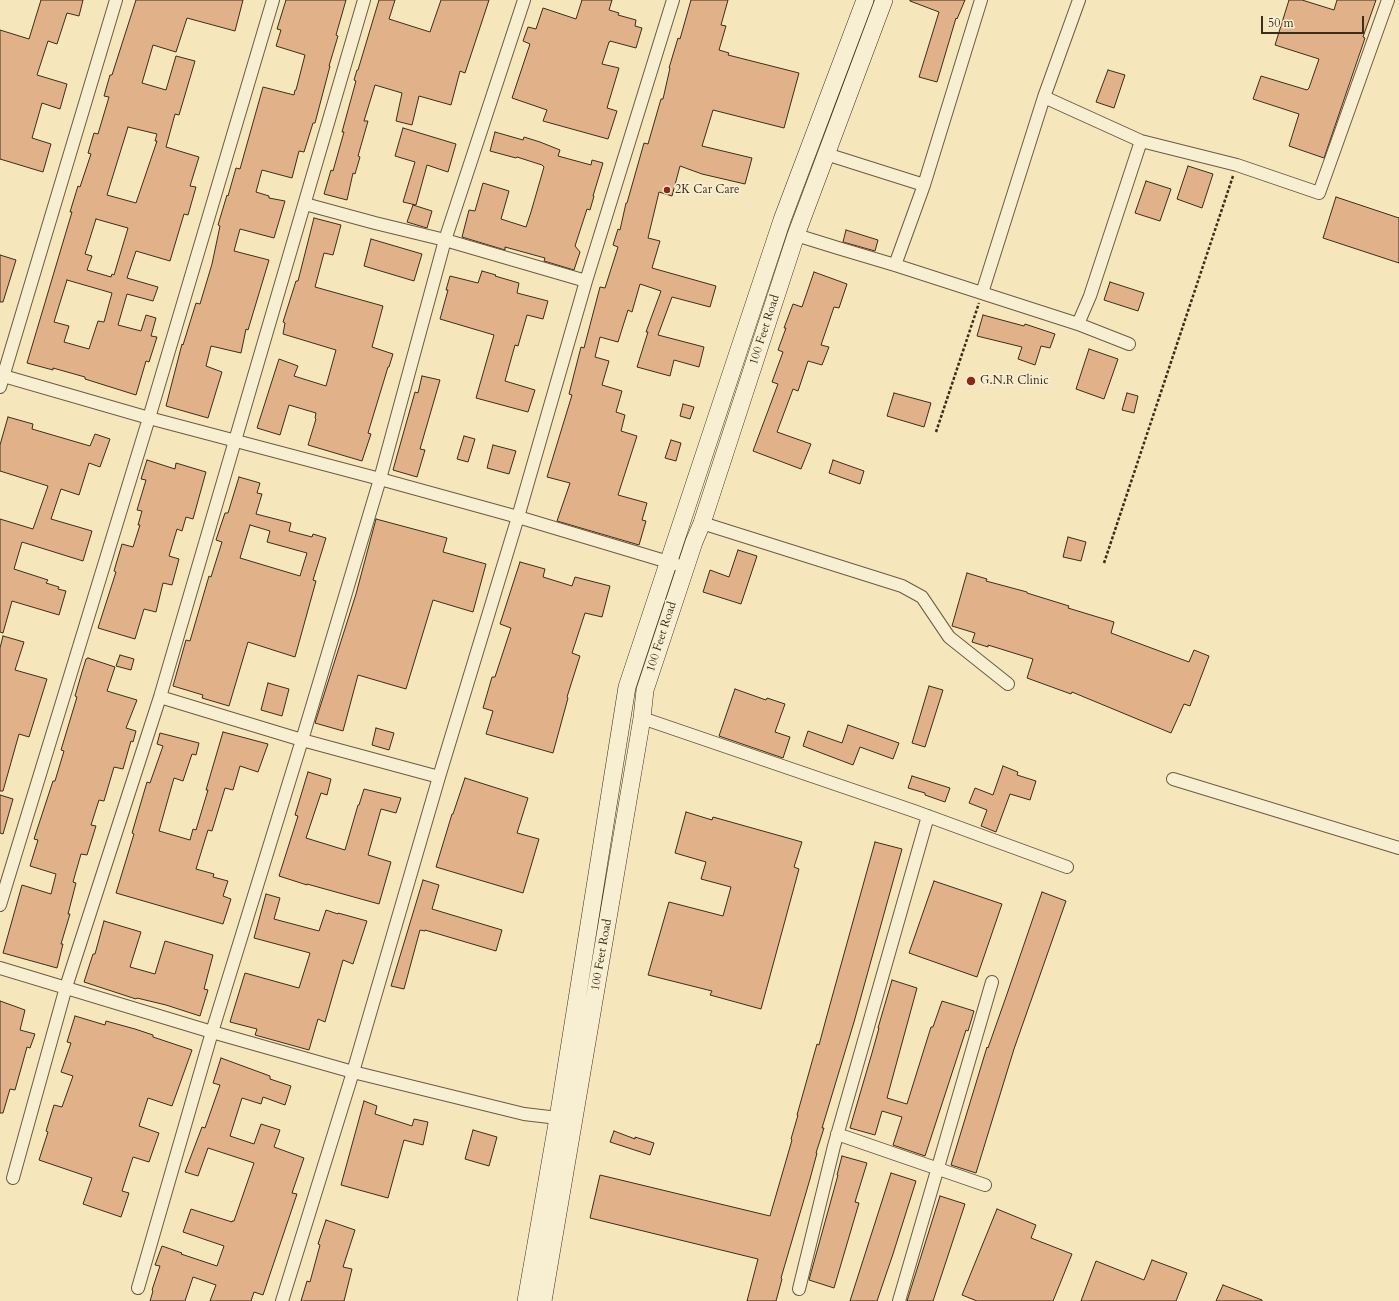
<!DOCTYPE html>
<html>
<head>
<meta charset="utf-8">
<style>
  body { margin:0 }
  #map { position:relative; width:1399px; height:1301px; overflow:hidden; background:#f5e6bb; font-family:Cardo,serif }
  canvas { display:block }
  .scale { position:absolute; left:1261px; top:16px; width:103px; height:18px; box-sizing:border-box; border:2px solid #3c2d1b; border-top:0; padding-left:5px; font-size:12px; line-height:14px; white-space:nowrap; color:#3c2d1b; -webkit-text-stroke:3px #f8efd3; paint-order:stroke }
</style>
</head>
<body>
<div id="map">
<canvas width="1399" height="1301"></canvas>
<div class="scale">50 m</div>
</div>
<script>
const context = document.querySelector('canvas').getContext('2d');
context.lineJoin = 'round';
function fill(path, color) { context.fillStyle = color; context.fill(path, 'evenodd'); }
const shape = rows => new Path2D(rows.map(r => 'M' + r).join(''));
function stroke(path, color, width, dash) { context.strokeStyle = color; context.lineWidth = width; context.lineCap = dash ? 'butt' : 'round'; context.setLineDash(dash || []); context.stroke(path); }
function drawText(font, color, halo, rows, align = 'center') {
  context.font = font + ' Cardo,serif'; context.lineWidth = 3.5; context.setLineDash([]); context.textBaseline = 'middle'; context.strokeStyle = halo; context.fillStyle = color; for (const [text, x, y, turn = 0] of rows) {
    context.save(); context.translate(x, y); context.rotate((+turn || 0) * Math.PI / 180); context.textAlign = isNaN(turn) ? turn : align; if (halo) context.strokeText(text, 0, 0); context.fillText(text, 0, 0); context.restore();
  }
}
const building = shape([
  [41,0,83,0,79,16,67,13,57,44,48,41,37,75,67,84,60,109,42,103,32,138,51,144,43,172,0,159,0,30,29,39,41,0],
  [136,0,243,0,235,31,187,18,176,52,153,45,142,83,166,90,176,56,195,61,179,115,175,114,166,147,199,157,190,186,196,187,188,215,184,214,170,261,136,251,127,278,158,287,153,301,127,294,118,325,141,331,146,315,156,318,151,336,157,337,149,362,146,361,136,395,85,379,85,377,53,368,53,370,27,363,72,212,70,212,78,186,80,187,91,154,88,153,94,133,98,134,109,97,104,96,110,75,112,75,136,0],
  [128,127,157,134,155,141,157,141,136,203,107,195,128,127],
  [96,219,128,228,114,275,112,274,111,277,87,270,92,256,85,254,96,219],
  [67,280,112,293,104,322,98,321,89,349,64,342,69,326,54,322,67,280],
  [286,0,346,0,336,35,338,36,329,66,330,66,315,123,313,123,304,152,299,151,292,178,262,170,256,192,269,196,269,198,285,201,274,238,240,229,234,251,269,260,248,330,246,329,241,353,211,346,206,366,222,372,208,418,166,406,182,344,183,345,196,303,200,304,212,264,220,226,218,225,227,195,228,196,236,168,240,169,263,87,294,95,295,90,296,90,305,55,276,46,281,30,277,29,286,0],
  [379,0,395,0,389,19,430,32,441,0,489,0,465,73,460,71,451,105,419,96,412,125,396,121,402,93,375,85,364,121,368,121,358,156,360,157,355,174,353,173,347,200,324,194,331,170,333,171,344,132,342,132,356,81,354,80,357,70,358,70,379,0],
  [582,0,612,0,609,10,619,13,618,15,636,20,635,26,642,28,636,48,610,41,610,42,609,42,602,64,619,68,607,108,617,111,608,139,543,121,547,110,512,98,530,44,523,41,528,27,536,29,543,8,576,19,582,0],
  [691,0,728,0,721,25,726,26,719,50,729,53,728,55,799,73,784,128,713,110,702,146,752,158,745,184,702,174,680,166,672,196,659,192,648,238,660,241,652,268,716,286,710,307,672,297,658,335,704,347,699,367,674,360,670,376,637,367,648,332,646,332,661,291,640,284,632,312,628,310,618,342,600,337,595,357,609,361,602,385,622,391,616,412,625,415,621,431,637,436,618,495,647,503,642,520,646,521,639,545,557,521,570,483,547,477,572,395,569,394,581,347,584,348,600,287,605,288,618,247,613,245,618,229,620,230,626,203,627,203,644,143,648,144,661,99,663,99,670,68,669,68,678,38,680,39,691,0],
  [910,0,965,0,957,19,956,18,937,82,919,77,939,12,910,1,910,0],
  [1289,0,1302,0,1334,10,1337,0,1376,0,1363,37,1365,38,1324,158,1289,146,1299,114,1253,99,1261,76,1307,90,1309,88,1319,59,1275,45,1289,0],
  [1108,70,1125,75,1114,108,1096,102,1108,70],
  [403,128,456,144,448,172,427,165,416,205,403,202,415,162,395,156,403,128],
  [495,132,523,140,524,137,540,142,560,150,558,156,591,165,592,160,603,163,593,196,594,196,590,210,587,209,575,246,580,252,574,270,544,261,545,258,505,247,505,250,462,237,469,210,475,211,483,183,509,191,501,219,526,227,531,212,544,167,542,165,517,157,516,158,490,151,495,132],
  [1188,166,1213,174,1202,208,1177,199,1188,166],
  [1146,181,1171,189,1160,221,1135,213,1146,181],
  [1336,197,1399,218,1399,263,1323,238,1336,197],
  [413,205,432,211,427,228,407,222,413,205],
  [314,218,341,225,333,255,324,253,315,287,383,306,372,347,393,354,389,367,388,367,368,433,371,434,362,461,308,445,316,419,315,418,316,413,289,405,280,435,257,428,279,359,298,366,294,376,326,386,336,350,283,334,285,323,283,322,296,281,298,281,314,218],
  [846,230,878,240,875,251,843,242,846,230],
  [371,239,422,254,414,281,364,266,371,239],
  [0,255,16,260,3,302,0,302,0,255],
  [482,271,496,275,495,276,519,283,517,293,548,301,543,319,527,315,518,346,515,345,505,381,535,390,528,412,476,398,494,335,440,319,448,290,446,290,450,276,478,283,482,271],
  [814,272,847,284,839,308,834,307,821,345,829,347,822,365,808,361,798,391,793,389,777,432,811,444,801,469,753,451,778,384,772,382,783,352,778,350,786,328,784,328,793,304,802,307,814,272],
  [1110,282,1144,293,1138,311,1104,300,1110,282],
  [983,315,1024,326,1025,324,1055,334,1050,348,1041,346,1035,365,1018,359,1022,347,977,336,983,315],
  [1089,349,1118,359,1104,399,1076,389,1089,349],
  [422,376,440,380,420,449,425,450,417,477,393,470,415,392,418,393,422,376],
  [894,393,931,403,924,427,887,416,894,393],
  [1127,393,1138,396,1134,413,1122,410,1127,393],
  [683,404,694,407,690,419,680,416,683,404],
  [8,417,33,424,32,429,90,446,95,434,110,439,100,467,89,463,79,495,61,489,51,519,92,531,83,561,22,542,14,569,48,580,46,583,59,587,58,589,66,591,59,615,12,601,3,633,0,632,0,519,33,529,48,486,0,471,0,445,8,417],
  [464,436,475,439,468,462,457,459,464,436],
  [671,440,681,443,676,461,665,458,671,440],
  [493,445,516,451,509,474,487,468,493,445],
  [147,460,175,469,176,463,206,472,193,519,186,517,182,531,177,529,169,556,179,559,172,585,163,583,156,612,144,609,135,639,98,628,116,572,114,571,122,544,133,547,140,525,138,525,142,511,137,510,146,480,141,479,147,460],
  [833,460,864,471,860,484,829,473,833,460],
  [239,477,260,483,257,493,262,494,256,514,291,523,289,531,312,537,313,534,326,538,313,580,316,581,295,657,248,642,229,706,202,698,203,695,173,686,186,640,190,641,209,576,211,577,222,542,216,540,225,513,228,513,239,477],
  [250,525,270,531,267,542,307,553,300,576,240,558,250,525],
  [376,519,447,538,443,552,486,564,473,612,433,600,406,689,358,675,343,731,315,723,356,594,376,519],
  [1068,537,1086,542,1081,561,1063,557,1068,537],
  [738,550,757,556,741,604,703,592,710,570,729,577,738,550],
  [520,562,545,569,543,577,572,586,575,577,610,586,602,617,585,613,572,653,580,656,567,697,568,698,553,753,486,734,493,711,483,708,492,677,495,677,511,628,500,624,520,562],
  [967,573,987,579,986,581,1027,592,1027,593,1069,606,1068,608,1114,622,1111,633,1189,662,1194,650,1209,656,1190,706,1184,704,1171,733,1072,692,1071,694,1027,678,1033,659,988,645,988,647,972,642,975,633,952,626,967,573],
  [3,636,24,642,15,670,47,679,29,737,19,734,3,791,0,791,0,648,3,636],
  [120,655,134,659,131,670,116,666,120,655],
  [88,658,115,667,107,691,137,700,126,728,136,731,133,742,131,741,123,769,114,767,104,801,99,800,91,825,96,826,87,855,81,854,73,882,76,883,68,914,70,914,61,944,63,944,57,968,3,953,22,885,51,894,56,874,30,866,38,840,34,839,53,781,55,781,64,751,61,750,77,697,75,696,82,672,86,659,88,658],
  [268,683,289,689,282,716,261,710,268,683],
  [929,686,943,690,925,747,912,743,929,686],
  [735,689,766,700,767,698,785,704,775,732,790,737,783,758,719,736,735,689],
  [848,725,899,743,893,759,860,747,853,765,803,746,808,731,842,743,848,725],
  [376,728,394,733,389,750,372,745,376,728],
  [223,732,268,744,258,772,240,766,233,790,225,788,212,831,208,830,196,869,214,874,213,877,228,881,223,896,231,899,223,924,116,893,134,834,132,833,147,782,150,783,163,746,157,744,160,733,199,743,196,755,192,754,183,781,174,778,159,831,190,840,193,829,196,830,208,790,206,790,223,732],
  [1003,766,1018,772,1017,775,1036,781,1030,800,1010,794,996,832,981,826,987,810,969,803,975,788,993,795,1003,766],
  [308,772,331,779,327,795,321,793,306,838,345,850,358,805,359,805,364,789,401,798,396,813,381,809,368,855,391,862,379,904,307,884,307,885,279,876,298,816,295,815,308,772],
  [912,776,950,788,945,802,925,795,925,793,908,788,912,776],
  [465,778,528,798,517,833,539,839,523,893,436,867,452,814,453,814,465,778],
  [0,795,13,799,3,834,0,833,0,795],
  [686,812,712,820,713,817,802,842,794,867,799,869,761,1009,710,995,712,991,648,975,669,902,723,916,731,887,701,879,706,862,675,853,686,812],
  [875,842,902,849,854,1022,822,1128,824,1128,816,1153,817,1153,810,1179,781,1278,782,1279,776,1301,747,1301,758,1259,590,1218,600,1175,770,1216,792,1140,791,1139,798,1115,797,1115,817,1044,819,1045,826,1019,875,842],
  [423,880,439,885,432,909,502,930,496,951,425,930,425,931,420,930,404,989,391,986,423,880],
  [934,881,1002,904,977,977,909,953,934,881],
  [1042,892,1066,901,1014,1049,976,1173,951,1165,987,1047,988,1048,1007,994,1042,892],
  [266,894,280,898,274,919,319,931,326,910,338,914,338,913,367,921,353,964,343,960,325,1022,318,1019,309,1050,255,1035,257,1029,230,1022,245,973,299,988,310,953,254,938,266,894],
  [104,921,141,932,130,967,155,974,165,941,213,955,204,989,208,990,200,1016,166,1005,137,998,136,999,84,982,93,954,95,954,104,921],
  [892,980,917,988,887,1098,907,1104,931,1027,933,1027,942,1001,974,1011,968,1031,966,1030,925,1156,893,1145,902,1117,882,1111,875,1135,850,1128,872,1053,879,1028,878,1028,892,980],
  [0,1001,25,1010,20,1030,35,1034,30,1048,27,1047,15,1090,10,1089,3,1113,0,1113,0,1001],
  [75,1016,105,1025,106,1021,135,1029,153,1035,153,1037,192,1050,172,1106,148,1098,139,1126,159,1133,149,1162,133,1157,122,1191,129,1193,121,1217,83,1204,92,1178,39,1160,48,1132,46,1131,54,1105,62,1107,73,1076,61,1072,71,1043,67,1042,75,1016],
  [221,1058,270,1076,270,1079,291,1086,285,1105,263,1097,261,1104,242,1098,230,1136,254,1144,261,1124,280,1130,274,1147,304,1158,292,1193,297,1194,263,1295,254,1292,251,1301,210,1301,216,1285,193,1277,185,1301,150,1301,153,1291,152,1290,160,1266,155,1265,162,1246,182,1253,181,1254,217,1266,224,1246,183,1232,191,1209,232,1222,232,1221,234,1221,254,1163,208,1148,198,1176,185,1172,202,1127,205,1128,220,1085,213,1083,221,1058],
  [364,1101,377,1106,375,1114,412,1126,414,1119,428,1122,423,1145,404,1140,388,1198,341,1185,364,1101],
  [473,1130,497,1137,489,1166,465,1159,473,1130],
  [614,1131,635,1139,635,1137,654,1143,650,1155,610,1142,614,1131],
  [842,1156,867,1163,855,1202,859,1203,834,1288,809,1280,838,1175,837,1175,842,1156],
  [891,1173,916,1181,893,1254,877,1301,850,1301,891,1173],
  [940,1196,965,1204,933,1301,907,1301,940,1196],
  [997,1209,1036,1225,1031,1238,1072,1254,1053,1301,977,1301,962,1295,997,1209],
  [326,1220,355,1230,343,1267,352,1269,344,1301,301,1301,307,1281,310,1282,320,1245,318,1244,326,1220],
  [1152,1260,1187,1273,1176,1301,1081,1301,1096,1261,1144,1280,1152,1260],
  [1223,1285,1262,1300,1262,1301,1216,1301,1223,1285]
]);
const path = shape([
  [936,432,979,303],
  [1104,563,1233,176]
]);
const street = shape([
  [1044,97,1141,141,1237,165,1319,193,1388,0],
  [826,154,924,185],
  [305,204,375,223,445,240,586,281],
  [796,235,838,248,895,265,1078,324,1090,296,1141,141],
  [895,265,924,185,981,0],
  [982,293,1044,97,1079,0],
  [1078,324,1129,344],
  [0,375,149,418,380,479,518,517,675,564],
  [0,387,116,0],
  [702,523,902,586,922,597,949,637,1008,684],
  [160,697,302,740,439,777],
  [642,718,914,811,1067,867],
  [1173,779,1399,848],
  [0,905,149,418,273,0],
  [0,968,212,1032,353,1072,524,1114,558,1118],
  [837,1134,985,1185],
  [13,1178,66,987,160,697,364,0],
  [138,1288,212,1032,302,740,380,479,445,240,524,0],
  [799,1289,834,1146,928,816],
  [282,1301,353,1072,439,777,518,517,586,281,673,0],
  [899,1301,992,982]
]);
const secondary = shape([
  [526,1301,558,1118,627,687,782,220,865,0],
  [543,1301,642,718,645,690,694,542,702,523,796,235,884,0]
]);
const markers = [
  [667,190,4,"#8f2418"],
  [971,381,5,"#8f2418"]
];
const poiNames = [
  ["2K Car Care",675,190],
  ["G.N.R Clinic",980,381]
];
const streetNames = [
  ["100 Feet Road",765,330,-72],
  ["100 Feet Road",662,637,-72],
  ["100 Feet Road",602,955,-80]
];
fill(building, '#e1b289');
stroke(building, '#3c2d1b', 1);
stroke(street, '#6a5b43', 14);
stroke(secondary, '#3c2d1b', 18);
stroke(path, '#3c2d1b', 2.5, [3, 2]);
stroke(street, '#f8efd3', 12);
stroke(secondary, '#f8efd3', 17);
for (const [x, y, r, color] of markers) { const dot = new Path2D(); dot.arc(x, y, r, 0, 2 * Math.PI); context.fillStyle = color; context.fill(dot); stroke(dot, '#f8efd3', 1.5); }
drawText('12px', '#3c2d1b', '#f8efd3', poiNames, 'left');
drawText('12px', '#3c2d1b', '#f8efd3', streetNames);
</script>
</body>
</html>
